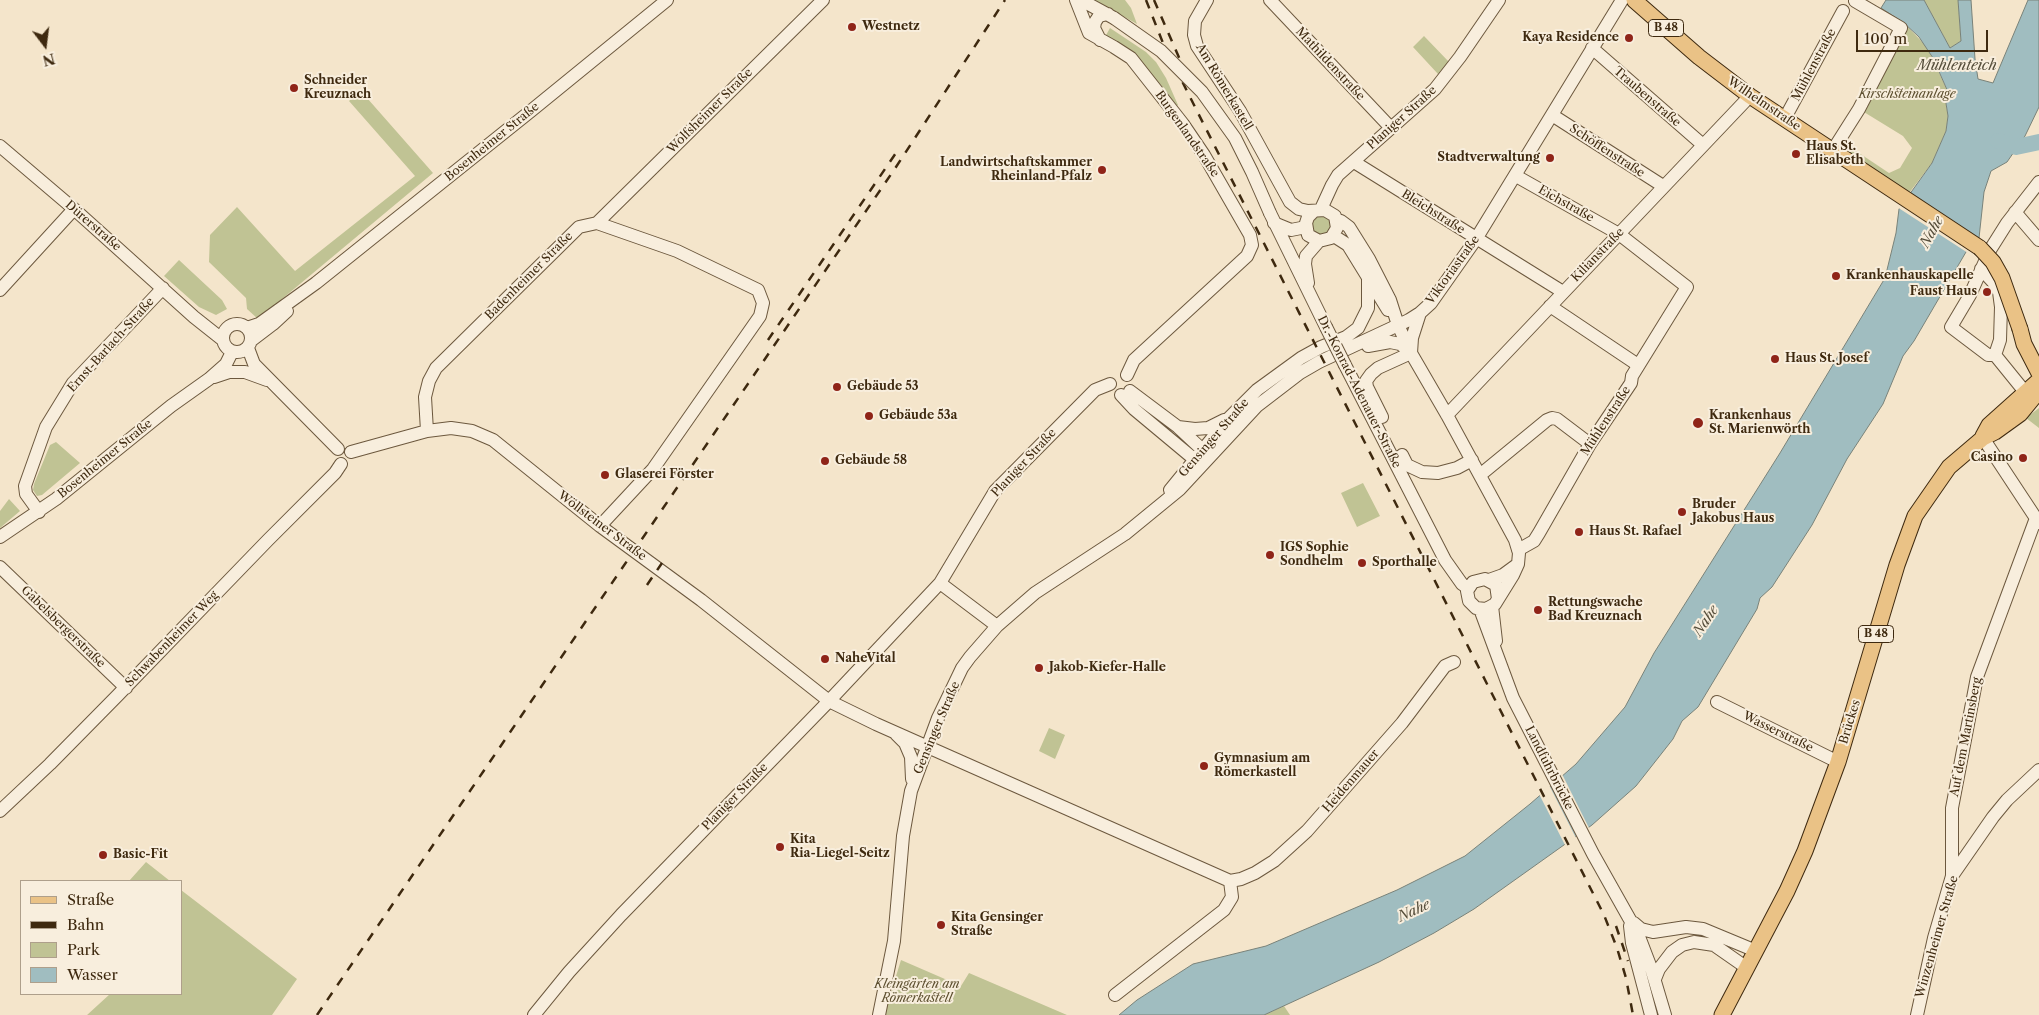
<!DOCTYPE html>
<html>
<head>
<meta charset="utf-8">
<style>
  body { margin:0 }
  #map { position:relative; width:2039px; height:1015px; overflow:hidden; background:#f4e5cb; font-family:"Libre Caslon Text",serif }
  canvas { display:block }
  .legend { position:absolute; left:20px; top:880px; width:162px; height:115px; box-sizing:border-box; background:#f8eedd; border:1px solid #ae9f8b; margin:0; padding:6px 9px; list-style:none; font-size:15px; color:#3e290f }
  .legend li { display:flex; align-items:center; gap:10px; height:25px }
  .legend b { width:25px; border:1px solid #ae9f8b }
  .north { position:absolute; left:20px; top:20px; width:50px; height:50px; -webkit-text-stroke:4px #f8eedd; paint-order:stroke; rotate:165deg; font-size:14px; font-weight:700; line-height:20px; text-align:center; color:#3e290f }
  .north::after { content:''; display:block; margin:auto; width:18px; height:22px; background:#3e290f; clip-path:polygon(50% 0,100% 100%,50% 72%,0 100%) }
  .scale { position:absolute; left:1856px; top:30px; width:132px; height:22px; box-sizing:border-box; border:2px solid #3e290f; border-top:0; padding-left:6px; font-size:15px; line-height:18px; white-space:nowrap; color:#3e290f; -webkit-text-stroke:4px #f8eedd; paint-order:stroke }
</style>
</head>
<body>
<div id="map">
<canvas width="2039" height="1015"></canvas>
<ul class="legend">
<li><b style="height:6px;background:#eac286"></b>Straße</li>
<li><b style="height:6px;background:#3e290f"></b>Bahn</li>
<li><b style="height:14px;background:#c0c394"></b>Park</li>
<li><b style="height:14px;background:#a0bdc0"></b>Wasser</li>
</ul>
<div class="north">N</div>
<div class="scale">100 m</div>
</div>
<script>
const context = document.querySelector('canvas').getContext('2d');
context.lineJoin = 'round';
function fill(path, color) { context.fillStyle = color; context.fill(path, 'evenodd'); }
const shape = rows => new Path2D(rows.map(r => 'M' + r).join(''));
function stroke(path, color, width, dash) { context.strokeStyle = color; context.lineWidth = width; context.lineCap = dash ? 'butt' : 'round'; context.setLineDash(dash || []); context.stroke(path); }
function drawText(font, color, halo, rows, align = 'center') {
  context.font = font + ' "Libre Caslon Text",serif'; context.lineWidth = 4; context.setLineDash([]); context.textBaseline = 'middle'; context.strokeStyle = halo; context.fillStyle = color; for (const [text, x, y, turn = 0] of rows) {
    context.save(); context.translate(x, y); context.rotate((+turn || 0) * Math.PI / 180); context.textAlign = isNaN(turn) ? turn : align; if (halo) context.strokeText(text, 0, 0); context.fillText(text, 0, 0); context.restore();
  }
}
const green = shape([
  [1094,0,1125,0,1131,8,1137,24],
  [1924,0,1958,0,1961,41,1950,48],
  [1904,23,1927,47,1948,92,1945,98,1948,116,1946,131,1932,163,1909,193,1840,150,1844,143,1889,173,1900,168,1912,148,1903,136,1859,109],
  [1110,28,1146,52,1156,62,1166,78,1178,105,1177,106,1161,85,1142,66,1105,37],
  [1424,36,1449,62,1438,74,1413,47],
  [360,90,433,173,258,319,247,309,246,298,209,262,210,235,237,207,295,271,415,176,349,101],
  '1311 225a10 10 0 1 1 20 0a10 10 0 1 1-20 0Z',
  [179,260,222,300,227,309,216,315,199,307,164,276],
  [2039,408,2039,428,2026,418],
  [56,442,80,463,42,495,37,496,33,490,34,484,50,445],
  [1363,483,1380,516,1357,527,1341,493],
  [9,499,20,511,0,528,0,511],
  [1049,728,1065,735,1055,759,1039,751],
  [146,862,170,881,129,881],
  [181,890,297,979,272,1015,87,1015,110,994,181,994],
  [901,960,961,986,969,973,1067,1015,884,1015],
  [1284,1006,1290,1015,1264,1015]
]);
const water = shape([
  [1886,0,1924,0,1950,48,1961,41,1958,0,1971,0,1975,59,1978,79,1993,83,2028,0,2039,0,2039,107,2025,136,2007,162,1991,171,1984,192,1979,238,1977,238,1966,252,1914,341,1903,356,1883,404,1847,459,1812,525,1772,587,1760,598,1757,609,1698,707,1682,721,1673,739,1636,786,1592,825,1474,909,1434,933,1379,962,1264,1015,1119,1015,1137,1000,1193,964,1266,946,1397,890,1465,856,1530,804,1576,764,1625,707,1654,653,1780,453,1885,278,1896,233,1899,209,1932,163,1946,131,1948,116,1945,97,1948,92,1933,58,1919,37,1904,23,1881,8,1886,0]
]);
const pier = shape([
  [1907,192,1978,240,1968,253,1897,207],
  [1562,774,1590,830,1578,839,1550,784],
  [1549,785,1577,840,1566,847,1539,794]
]);
const river = shape([
  [1998,141,2016,147,2039,142]
]);
const minor = shape([
  [1076,0,1089,33,1114,47,1131,58,1183,124,1204,155,1250,235,1252,245,1247,256,1134,360,1127,375],
  [1081,0,1114,18],
  [1207,0,1195,21,1194,35,1197,46,1240,111,1290,202,1299,209,1308,211,1325,210,1335,216,1337,228,1331,238,1319,241,1308,235,1306,223,1308,217,1313,212],
  [1270,0,1391,128],
  [1100,40,1094,28,1095,22,1099,16,1108,14],
  [1592,48,1703,145],
  [1552,115,1663,186],
  [1785,118,1843,11],
  [0,146,74,209,194,317,223,340],
  [1833,150,1859,109,1901,28,1855,1],
  [1354,162,1563,292],
  [1516,176,1619,234,1687,287,1632,376,1631,383,1590,444,1539,533,1534,541,1518,550],
  [1321,209,1332,185,1338,175,1435,89,1460,57,1499,0],
  [2015,212,2039,240],
  [1270,213,1326,327],
  [1337,220,1341,221,1349,227,1369,259,1390,300,1398,325,1411,353,1447,415,1515,540,1519,553,1518,564,1513,575,1495,604,1486,609,1476,608,1469,601,1467,591,1473,582,1485,579,1496,585,1498,599],
  [597,223,823,0],
  [1274,223,1291,230,1306,227],
  [1334,236,1348,245,1388,310],
  [1981,269,1993,282,1999,292,2001,307,2000,340,1995,355,2025,392],
  [1308,283,1305,264,1306,256,1319,241],
  [0,290,74,209],
  [1550,306,1638,365],
  '223 338a14 14 0 1 1 28 0a14 14 0 1 1-28 0Z',
  [247,328,259,324,316,283,532,110,667,0],
  [252,340,273,324,287,311],
  [1368,346,1390,342,1400,344,1410,351],
  [248,348,254,364,338,449],
  [1411,353,1412,338,1420,313],
  [1995,355,1988,355,1951,327,1970,295,1990,250,2007,223,2039,182],
  [1345,365,1445,560,1462,584,1468,588],
  [214,377,229,372,245,372,267,380],
  [1130,391,1178,427,1208,455],
  [1121,395,1134,409,1200,464],
  [1447,415,1750,96],
  [1382,417,1367,387,1366,381,1371,374,1378,368,1411,353],
  [1178,427,1195,429,1208,428,1224,420],
  [427,431,425,397,429,381,436,368,579,227,597,223,677,251,758,290,763,303,760,316,653,469,600,526],
  [1983,438,2039,523],
  [351,452,427,431,451,428,472,431,493,440,600,526,701,600,829,701,876,724,1230,881,1241,879,1255,873,1274,861,1307,831,1402,723,1445,666,1454,662],
  [1402,455,1407,465,1422,472,1438,473,1457,468,1472,460],
  [1480,475,1547,420,1552,418,1557,419,1590,444],
  [1170,490,1228,419,1257,390,1301,358,1321,347,1346,337,1358,328,1368,308,1368,278],
  [39,512,26,494,25,486,46,427,73,383,163,288],
  [0,537,56,499,171,406,209,379,226,364,232,352],
  [0,567,126,688],
  [1489,580,1503,575,1518,564],
  [940,583,997,626],
  [1492,606,1496,641],
  [1480,609,1513,698,1593,854,1638,934,1651,968,1665,1015],
  [1717,702,1838,762],
  [896,734,905,743,911,757,912,779],
  [0,811,50,764,118,695,268,540,335,473,341,464],
  [1952,876,1952,808,1977,677,2036,518],
  [1634,923,1641,929,1653,932,1686,927,1703,929,1756,951],
  [1630,926,1632,943,1651,1015],
  [1655,979,1659,969,1672,952,1682,945,1694,942,1714,945,1747,968],
  [1115,995,1224,910,1232,897,1230,881],
  [534,1015,569,972,621,915,829,701,940,583,995,491,1095,390,1110,384],
  [879,1015,894,941,903,836,911,791,938,718,962,668,970,657,997,626,1035,593,1125,534,1180,489,1257,406,1300,373,1319,362,1409,320,1420,313,1431,303,1476,239,1622,0],
  [1917,1015,1934,938,1952,876,1993,817,2007,800,2039,770]
]);
const major = shape([
  [1634,0,1699,57,1750,96,1980,248],
  [2020,329,2024,344,2039,373],
  [1983,436,1989,425,2037,382],
  [1722,1015,1787,891,1805,851,1838,762,1897,565,1915,516,1949,467,1983,438,1995,432,2020,414,2039,391]
]);
const rail = shape([
  [1146,0,1163,43,1197,111,1604,915,1617,948,1626,978,1633,1015],
  [1154,0,1184,69],
  [768,340,898,150],
  [647,585,662,563],
  [1616,926,1628,961],
  [317,1015,896,167,1005,0]
]);
const minorBridge = shape([
  [1114,18,1161,51,1202,92,1235,138,1252,172,1270,213],
  [1326,327,1345,365]
]);
const majorBridge = shape([
  [1980,248,1993,262,2002,278,2020,329]
]);
const markers = [
  [852,27,5,"#8f2418"],
  [1629,38,5,"#8f2418"],
  [294,88,5,"#8f2418"],
  [1796,154,5,"#8f2418"],
  [1550,158,5,"#8f2418"],
  [1102,170,5,"#8f2418"],
  [1836,276,5,"#8f2418"],
  [1987,292,5,"#8f2418"],
  [1775,359,5,"#8f2418"],
  [837,387,5,"#8f2418"],
  [869,416,5,"#8f2418"],
  [1698,423,6,"#8f2418"],
  [2023,458,5,"#8f2418"],
  [825,461,5,"#8f2418"],
  [605,475,5,"#8f2418"],
  [1682,512,5,"#8f2418"],
  [1579,532,5,"#8f2418"],
  [1270,555,5,"#8f2418"],
  [1362,563,5,"#8f2418"],
  [1538,610,5,"#8f2418"],
  [825,659,5,"#8f2418"],
  [1039,668,5,"#8f2418"],
  [1204,766,5,"#8f2418"],
  [780,847,5,"#8f2418"],
  [103,855,5,"#8f2418"],
  [941,925,5,"#8f2418"]
];
const shields = [
  [1666,28,35],
  [1876,634,35]
];
const shieldNames = [
  ["B 48",1666,28],
  ["B 48",1876,634]
];
const poiNames = [
  ["Westnetz",862,27],
  ["Kaya Residence",1619,38,"right"],
  ["Schneider",304,81],
  ["Kreuznach",304,95],
  ["Haus St.",1806,147],
  ["Elisabeth",1806,161],
  ["Stadtverwaltung",1540,158,"right"],
  ["Landwirtschaftskammer",1092,163,"right"],
  ["Rheinland-Pfalz",1092,177,"right"],
  ["Krankenhauskapelle",1846,276],
  ["Faust Haus",1977,292,"right"],
  ["Haus St. Josef",1785,359],
  ["Gebäude 53",847,387],
  ["Gebäude 53a",879,416],
  ["Krankenhaus",1709,416],
  ["St. Marienwörth",1709,430],
  ["Casino",2013,458,"right"],
  ["Gebäude 58",835,461],
  ["Glaserei Förster",615,475],
  ["Bruder",1692,505],
  ["Jakobus Haus",1692,519],
  ["Haus St. Rafael",1589,532],
  ["IGS Sophie",1280,548],
  ["Sondhelm",1280,562],
  ["Sporthalle",1372,563],
  ["Rettungswache",1548,603],
  ["Bad Kreuznach",1548,617],
  ["NaheVital",835,659],
  ["Jakob-Kiefer-Halle",1049,668],
  ["Gymnasium am",1214,759],
  ["Römerkastell",1214,773],
  ["Kita",790,840],
  ["Ria-Liegel-Seitz",790,854],
  ["Basic-Fit",113,855],
  ["Kita Gensinger",951,918],
  ["Straße",951,932]
];
const streetNames = [
  ["Mathildenstraße",1330,64,47],
  ["Mühlenstraße",1814,65,-62],
  ["Am Römerkastell",1224,87,59],
  ["Traubenstraße",1647,97,41],
  ["Wilhelmstraße",1764,104,34],
  ["Wolfsheimer Straße",710,111,-45],
  ["Planiger Straße",1402,118,-42],
  ["Burgenlandstraße",1187,134,55],
  ["Bosenheimer Straße",492,142,-39],
  ["Schöffenstraße",1607,151,33],
  ["Eichstraße",1566,204,29],
  ["Bleichstraße",1433,212,32],
  ["Dürerstraße",93,226,41],
  ["Kilianstraße",1598,255,-46],
  ["Viktoriastraße",1453,270,-54],
  ["Badenheimer Straße",529,276,-45],
  ["Ernst-Barlach-Straße",111,345,-48],
  ["Dr.-Konrad-Adenauer-Straße",1359,392,63],
  ["Mühlenstraße",1606,421,-57],
  ["Gensinger Straße",1214,438,-49],
  ["Bosenheimer Straße",105,459,-39],
  ["Planiger Straße",1024,463,-47],
  ["Wöllsteiner Straße",602,526,37],
  ["Gabelsbergerstraße",63,627,44],
  ["Schwabenheimer Weg",172,639,-46],
  ["Brückes",1850,722,-73],
  ["Gensinger Straße",937,728,-67],
  ["Wasserstraße",1778,732,26],
  ["Auf dem Martinsberg",1966,737,-79],
  ["Landfuhrbrücke",1549,768,63],
  ["Heidenmauer",1351,781,-49],
  ["Planiger Straße",735,797,-46],
  ["Winzenheimer Straße",1937,937,-74]
];
const parkNames = [
  ["Kirschsteinanlage",1907,95],
  ["Kleingärten am",917,985],
  ["Römerkastell",917,999]
];
const waterNames = [
  ["Mühlenteich",1957,66],
  ["Nahe",1932,232,-61],
  ["Nahe",1706,621,-56],
  ["Nahe",1414,911,-25]
];
fill(green, '#c0c394');
fill(water, '#a0bdc0');
stroke(water, '#798279', 1);
fill(pier, '#f4e5cb');
stroke(river, '#a0bdc0', 16);
stroke(minor, '#6c583e', 14);
stroke(major, '#3e290f', 17);
stroke(minor, '#f8eedd', 12);
stroke(major, '#eac286', 15);
stroke(rail, '#3e290f', 2.5, [9, 9]);
stroke(minorBridge, '#6c583e', 14, []);
stroke(majorBridge, '#3e290f', 17, []);
stroke(minorBridge, '#f8eedd', 12);
stroke(majorBridge, '#eac286', 15);
for (const [x, y, r, color] of markers) { const dot = new Path2D(); dot.arc(x, y, r, 0, 2 * Math.PI); context.fillStyle = color; context.fill(dot); stroke(dot, '#f8eedd', 2); }
for (const [x, y, w] of shields) { const box = new Path2D(); box.roundRect(x - w / 2, y - 8.5, w, 17, 4); context.fillStyle = '#f8eedd'; context.fill(box); stroke(box, '#3e290f', 1); }
drawText('bold 11px', '#3e290f', null, shieldNames);
drawText('bold 12px', '#3e290f', '#f8eedd', poiNames, 'left');
drawText('12px', '#3e290f', '#f8eedd', streetNames);
drawText('italic 12px', '#5e5030', '#f8eedd', parkNames);
drawText('italic 14px', '#564e3b', '#f8eedd', waterNames);
</script>
</body>
</html>
